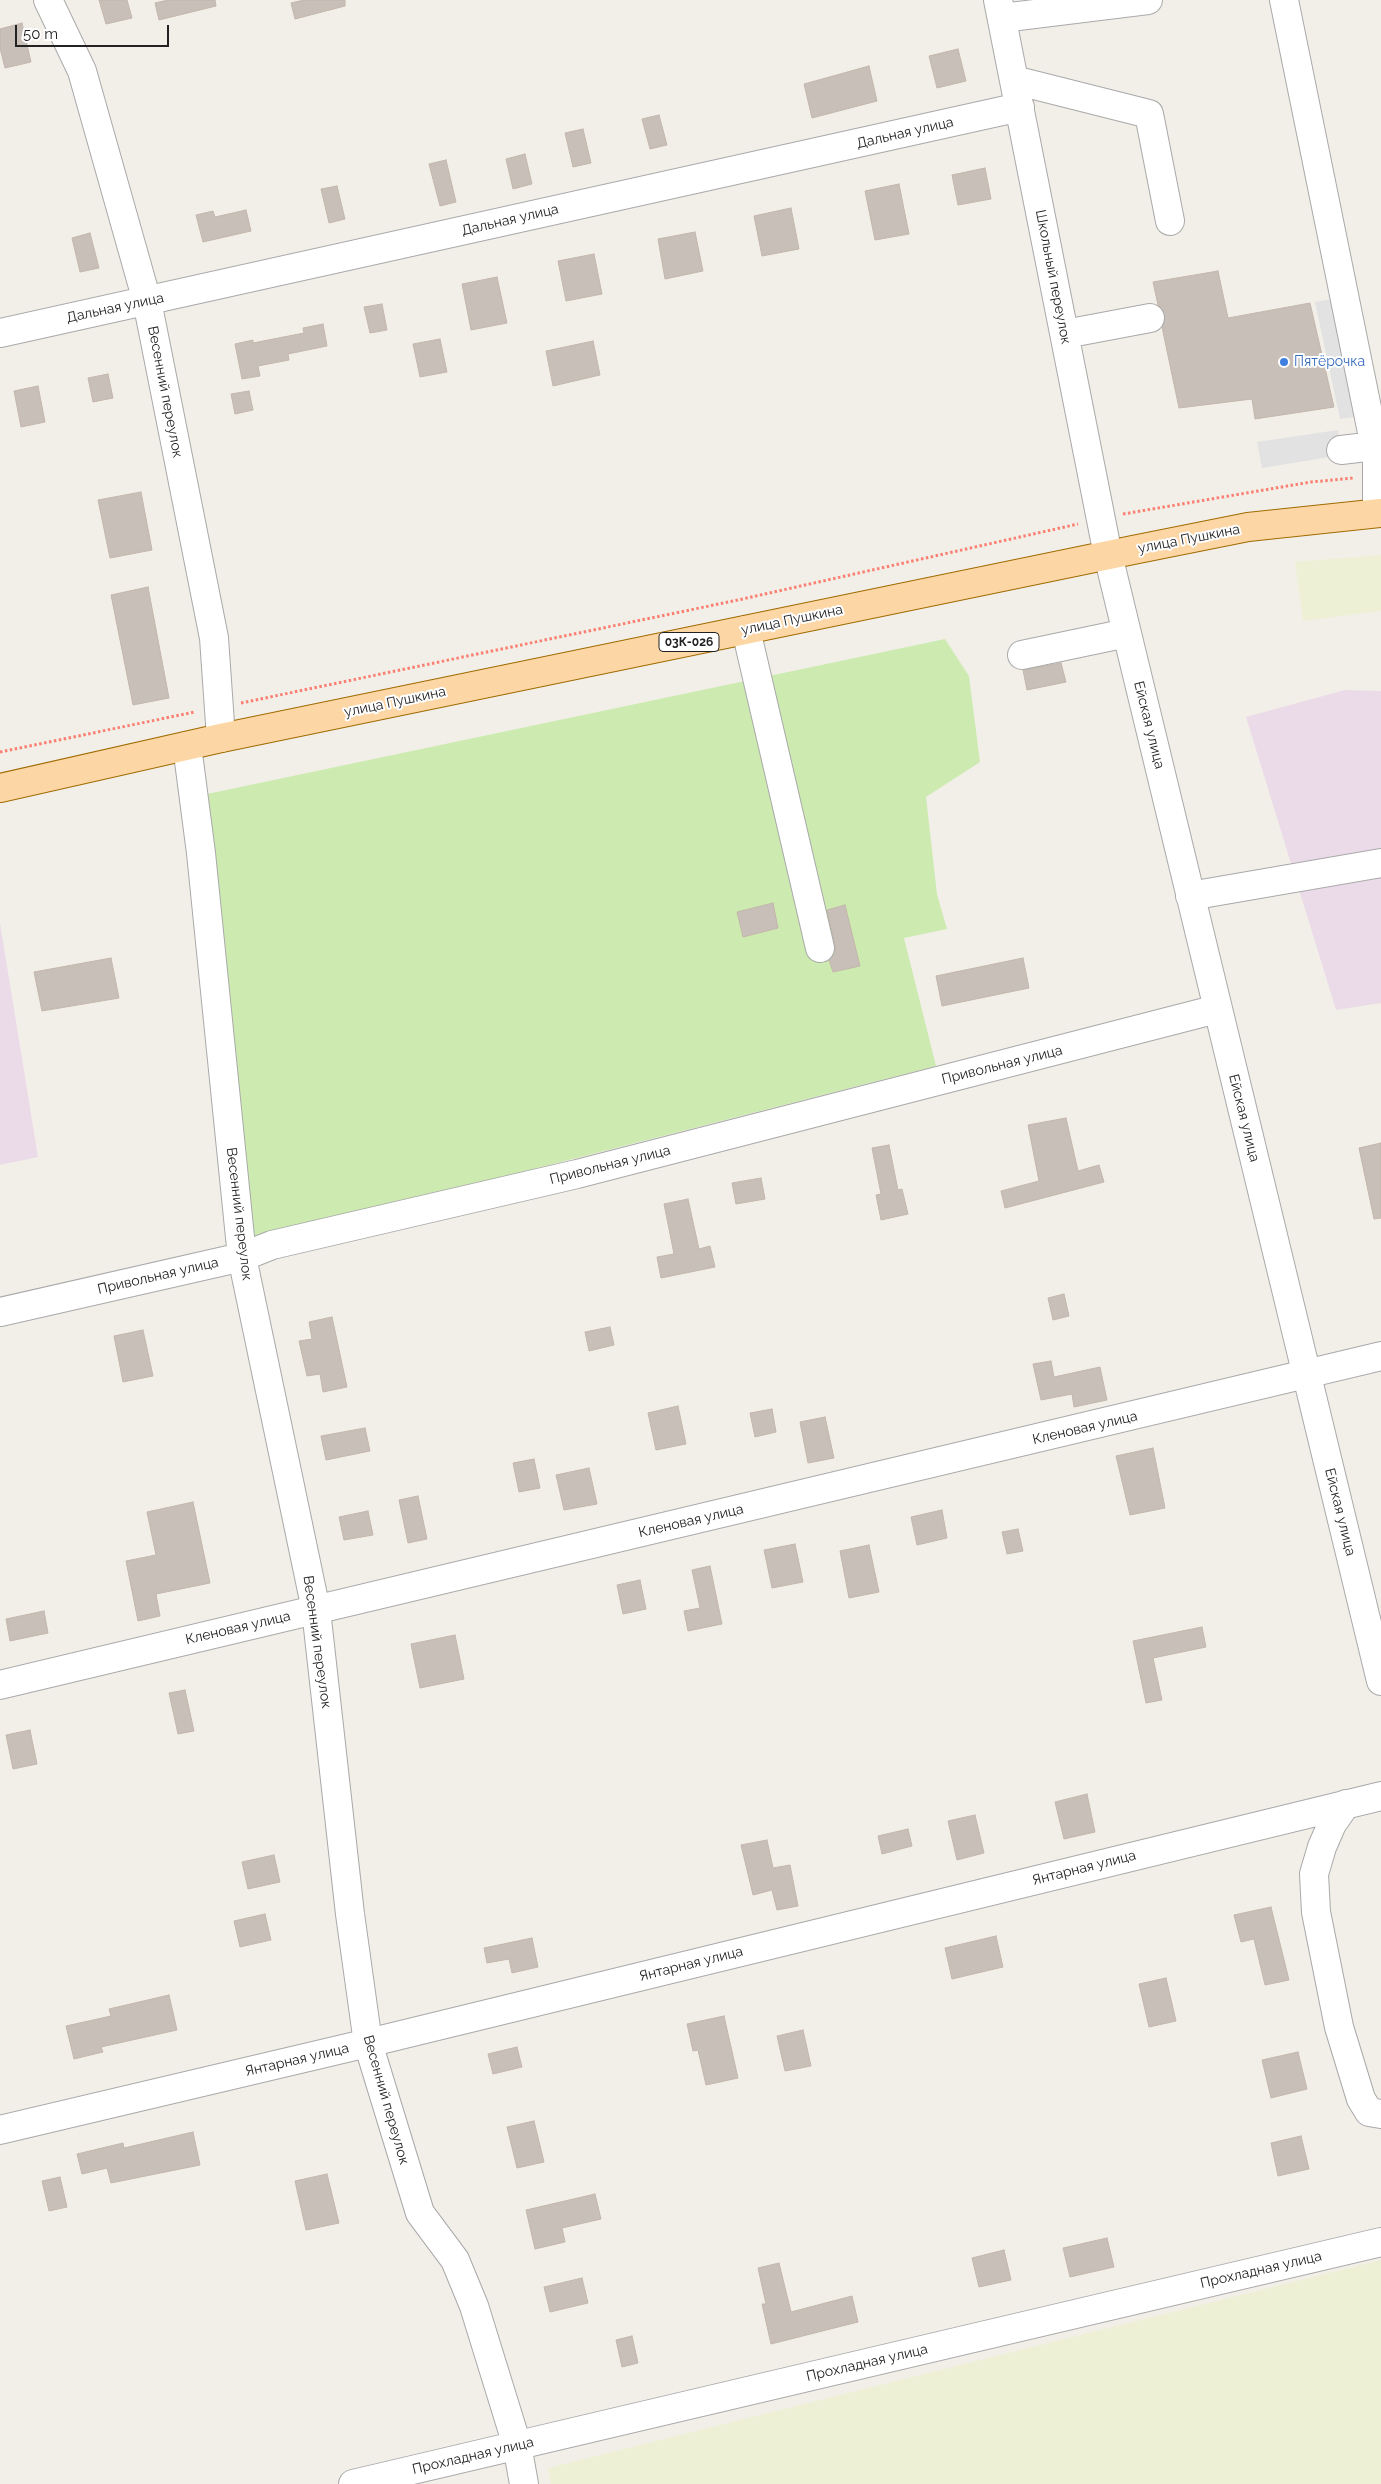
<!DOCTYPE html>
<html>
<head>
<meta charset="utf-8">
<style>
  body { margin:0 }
  #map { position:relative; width:1381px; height:2484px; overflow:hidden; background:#f2efe9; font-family:Raleway,sans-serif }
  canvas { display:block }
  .scale { position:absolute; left:15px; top:25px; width:154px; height:22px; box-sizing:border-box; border:2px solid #222; border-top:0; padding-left:6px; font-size:15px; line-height:18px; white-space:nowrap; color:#222; -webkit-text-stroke:4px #fff; paint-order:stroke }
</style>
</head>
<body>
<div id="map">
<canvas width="1381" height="2484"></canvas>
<div class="scale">50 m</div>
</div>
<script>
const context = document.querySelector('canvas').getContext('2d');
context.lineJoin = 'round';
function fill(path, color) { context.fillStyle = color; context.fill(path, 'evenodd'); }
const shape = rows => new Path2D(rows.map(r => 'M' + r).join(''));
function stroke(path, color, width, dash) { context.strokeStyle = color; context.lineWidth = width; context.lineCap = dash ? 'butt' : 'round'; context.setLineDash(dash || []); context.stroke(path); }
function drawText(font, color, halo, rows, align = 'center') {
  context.font = font + ' Raleway,sans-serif'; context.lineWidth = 4; context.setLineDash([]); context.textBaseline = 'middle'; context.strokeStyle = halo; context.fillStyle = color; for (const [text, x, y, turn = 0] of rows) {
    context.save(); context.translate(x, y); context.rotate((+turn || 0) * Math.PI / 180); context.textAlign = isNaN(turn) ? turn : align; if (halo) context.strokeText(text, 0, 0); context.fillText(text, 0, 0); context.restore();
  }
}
const industrial = shape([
  [1345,690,1381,691,1381,1003,1336,1010,1246,717],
  [0,923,38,1157,0,1165]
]);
const farmland = shape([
  [1381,555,1381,611,1303,621,1295,562],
  [1381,2260,1381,2484,551,2484,548,2468]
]);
const grass = shape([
  [945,639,969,676,980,762,926,797,937,894,947,929,904,938,936,1066,256,1240,247,1234,207,794]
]);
const parking = shape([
  [1344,297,1368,415,1340,419,1315,302],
  [1338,430,1342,455,1262,468,1257,442]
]);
const building = shape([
  [99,0,127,0,132,18,106,24,99,0],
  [168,0,215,0,216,6,159,20,155,3,168,0],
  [304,0,345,0,345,6,295,19,291,3,304,0],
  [22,23,31,62,5,68,0,48,0,29,22,23],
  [958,49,966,81,937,88,929,56,958,49],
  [869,66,877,101,812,118,804,84,869,66],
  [659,115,667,145,650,149,642,119,659,115],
  [583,129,591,163,573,167,565,133,583,129],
  [525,154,532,184,513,189,506,159,525,154],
  [446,160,456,202,440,206,429,164,446,160],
  [985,168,991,199,958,205,952,175,985,168],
  [899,184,909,234,875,240,865,191,899,184],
  [337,186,345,219,329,223,321,189,337,186],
  [791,208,799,249,762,256,754,216,791,208],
  [246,210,251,231,203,242,196,215,213,211,215,217,246,210],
  [695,232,703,271,665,279,658,239,695,232],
  [90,233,99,268,80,272,72,238,90,233],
  [594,254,602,294,566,301,558,261,594,254],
  [1218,271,1228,318,1310,303,1334,407,1255,419,1252,399,1179,408,1162,327,1165,315,1158,305,1153,282,1218,271],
  [497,277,507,323,471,330,462,284,497,277],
  [382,304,387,330,370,333,364,307,382,304],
  [323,324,327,346,288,354,289,360,258,366,260,376,242,379,235,344,253,340,253,343,304,333,303,328,323,324],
  [440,339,447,372,420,377,413,344,440,339],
  [593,341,600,375,553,386,546,351,593,341],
  [108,374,113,398,93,402,88,378,108,374],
  [38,386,45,422,21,427,14,391,38,386],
  [249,391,253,410,235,414,231,394,249,391],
  [141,492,152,550,110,558,98,500,141,492],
  [148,587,169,698,133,705,111,595,148,587],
  [1061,663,1066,682,1027,690,1023,670,1061,663],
  [773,903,778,928,743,937,737,912,773,903],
  [845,905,860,966,833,972,829,960,835,953,835,945,827,910,845,905],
  [111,958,119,998,42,1011,34,972,111,958],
  [1023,958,1029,988,942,1006,936,976,1023,958],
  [1066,1118,1078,1171,1099,1165,1104,1182,1005,1208,1001,1191,1039,1181,1028,1125,1066,1118],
  [1381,1143,1381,1218,1374,1219,1359,1148,1381,1143],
  [889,1145,898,1190,902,1189,908,1214,881,1220,876,1195,881,1194,872,1148,889,1145],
  [761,1178,765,1199,736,1204,732,1183,761,1178],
  [688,1199,699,1249,710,1246,715,1267,661,1278,657,1257,674,1254,664,1204,688,1199],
  [1064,1294,1069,1316,1053,1320,1048,1298,1064,1294],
  [332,1317,347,1387,323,1392,320,1374,307,1376,299,1341,312,1339,309,1322,332,1317],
  [610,1327,614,1345,589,1351,585,1332,610,1327],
  [143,1330,153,1376,123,1382,114,1336,143,1330],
  [1051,1361,1054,1377,1100,1367,1107,1400,1074,1407,1072,1394,1041,1400,1033,1364,1051,1361],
  [678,1406,686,1444,656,1450,648,1413,678,1406],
  [772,1409,776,1432,755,1437,750,1413,772,1409],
  [825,1417,834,1458,808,1463,800,1422,825,1417],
  [365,1428,370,1451,326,1460,321,1436,365,1428],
  [1153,1448,1165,1508,1130,1515,1116,1456,1153,1448],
  [534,1459,540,1488,519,1492,513,1463,534,1459],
  [589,1468,597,1504,564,1510,556,1475,589,1468],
  [418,1496,427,1539,408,1543,399,1500,418,1496],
  [193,1502,210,1583,156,1594,160,1616,138,1621,126,1561,156,1555,147,1512,193,1502],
  [942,1510,947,1538,917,1545,911,1517,942,1510],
  [368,1511,373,1535,344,1540,339,1517,368,1511],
  [1018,1529,1023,1551,1007,1554,1002,1532,1018,1529],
  [795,1544,803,1582,772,1588,764,1550,795,1544],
  [869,1545,879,1592,849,1598,840,1551,869,1545],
  [710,1566,722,1624,688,1631,684,1611,700,1608,692,1570,710,1566],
  [640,1580,646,1609,623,1614,617,1585,640,1580],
  [44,1611,48,1633,10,1641,6,1619,44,1611],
  [1202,1627,1206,1647,1153,1658,1162,1700,1146,1703,1133,1641,1202,1627],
  [455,1635,464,1679,420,1688,411,1644,455,1635],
  [185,1690,194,1731,178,1734,169,1693,185,1690],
  [30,1730,37,1764,13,1769,6,1735,30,1730],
  [1087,1794,1095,1832,1064,1839,1055,1802,1087,1794],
  [975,1815,984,1853,957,1860,948,1821,975,1815],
  [908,1829,912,1846,882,1854,878,1836,908,1829],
  [767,1840,773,1868,790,1865,798,1906,777,1910,772,1890,753,1895,741,1845,767,1840],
  [274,1855,280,1882,248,1889,242,1862,274,1855],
  [1271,1907,1289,1980,1265,1985,1254,1939,1241,1942,1234,1915,1271,1907],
  [265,1914,271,1940,240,1947,234,1921,265,1914],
  [996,1936,1003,1967,952,1979,945,1948,996,1936],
  [532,1938,538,1967,512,1973,509,1959,487,1963,484,1948,532,1938],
  [1166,1978,1176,2021,1149,2027,1139,1984,1166,1978],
  [169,1995,177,2030,101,2047,103,2052,74,2059,66,2026,111,2016,109,2009,169,1995],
  [724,2016,738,2078,706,2085,698,2050,693,2051,687,2024,724,2016],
  [803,2030,811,2066,785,2071,777,2036,803,2030],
  [517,2047,522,2067,493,2074,488,2054,517,2047],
  [1298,2052,1307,2089,1271,2098,1262,2060,1298,2052],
  [534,2121,544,2162,517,2168,507,2127,534,2121],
  [193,2132,200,2165,111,2183,107,2168,82,2174,77,2154,123,2143,124,2148,193,2132],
  [1301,2136,1309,2169,1278,2176,1271,2143,1301,2136],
  [327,2174,339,2223,306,2230,295,2181,327,2174],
  [60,2177,67,2207,49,2211,42,2181,60,2177],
  [595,2194,601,2219,562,2228,565,2242,535,2249,526,2210,595,2194],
  [1107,2238,1114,2267,1070,2277,1063,2248,1107,2238],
  [1004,2250,1011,2280,979,2287,972,2258,1004,2250],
  [779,2263,791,2312,852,2296,858,2322,771,2344,762,2304,766,2304,758,2268,779,2263],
  [582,2278,588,2303,550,2312,544,2287,582,2278],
  [632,2336,638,2363,622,2367,616,2340,632,2336]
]);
const path = shape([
  [1123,514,1311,482,1354,478],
  [241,703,738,600,1078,524],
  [0,752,195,712]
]);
const minor = shape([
  [48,0,82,71,147,301,214,638,221,738],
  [998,0,1108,555,1381,1681],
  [1284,0,1377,457,1377,513],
  [1002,18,1148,0],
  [1014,80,1149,114,1170,221],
  [0,333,1020,107],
  [1065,334,1150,318],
  [1341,450,1375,446],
  [746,630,820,948],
  [1022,655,1127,633],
  [187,746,201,853,242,1257,316,1610,350,1914,368,2043,420,2213,455,2260,474,2306,517,2445,524,2484],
  [1190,896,1381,863],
  [0,1312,242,1257,272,1245,577,1174,1217,1009],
  [0,1685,1381,1356],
  [1346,1804,1332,1824,1322,1847,1314,1874,1316,1912,1339,2027,1361,2099,1369,2112,1381,2114],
  [0,2130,368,2043,1381,1796],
  [353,2484,1381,2242]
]);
const major = shape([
  [0,788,221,738,1133,550,1248,527,1381,513]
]);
const markers = [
  [1284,362,5,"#3f7fe0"]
];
const shields = [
  [689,642,60]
];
const shieldNames = [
  ["03К-026",689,642]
];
const streetNames = [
  ["Дальная улица",905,133,-13],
  ["Дальная улица",510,220,-13],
  ["Школьный переулок",1053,277,79],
  ["Дальная улица",115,308,-12],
  ["Весенний переулок",165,392,79],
  ["улица Пушкина",1189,539,-11],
  ["улица Пушкина",792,620,-12],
  ["улица Пушкина",395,702,-12],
  ["Ейская улица",1149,725,76],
  ["Привольная улица",1002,1065,-14],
  ["Ейская улица",1244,1118,76],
  ["Привольная улица",610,1165,-14],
  ["Весенний переулок",239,1214,83],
  ["Привольная улица",158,1276,-13],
  ["Кленовая улица",1085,1428,-13],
  ["Ейская улица",1340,1512,76],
  ["Кленовая улица",691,1521,-13],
  ["Кленовая улица",238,1628,-13],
  ["Весенний переулок",317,1642,82],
  ["Янтарная улица",1084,1868,-14],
  ["Янтарная улица",691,1964,-14],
  ["Янтарная улица",297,2060,-13],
  ["Весенний переулок",386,2100,74],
  ["Прохладная улица",1261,2270,-13],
  ["Прохладная улица",867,2363,-13],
  ["Прохладная улица",473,2456,-13]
];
const shopNames = [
  ["Пятёрочка",1294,362]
];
fill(industrial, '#ebdbe8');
fill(farmland, '#eef0d5');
fill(grass, '#cdebb0');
fill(parking, '#e2e2e2');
fill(building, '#c7bfb8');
stroke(building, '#c4b6ab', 1);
stroke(minor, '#a9a9a9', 30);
stroke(major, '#a06b00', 30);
stroke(path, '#fa8072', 3, [2.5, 2.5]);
stroke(minor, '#fff', 28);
stroke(major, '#fcd6a4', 28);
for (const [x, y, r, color] of markers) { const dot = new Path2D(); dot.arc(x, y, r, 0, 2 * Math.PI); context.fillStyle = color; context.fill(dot); stroke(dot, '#fff', 2); }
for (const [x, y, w] of shields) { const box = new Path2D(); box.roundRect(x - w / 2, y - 9.5, w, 19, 4); context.fillStyle = '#fff'; context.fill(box); stroke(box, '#222', 1); }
drawText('bold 12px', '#222', null, shieldNames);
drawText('14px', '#222', '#fff', streetNames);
drawText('14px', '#366cbe', '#fff', shopNames, 'left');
</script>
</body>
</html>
